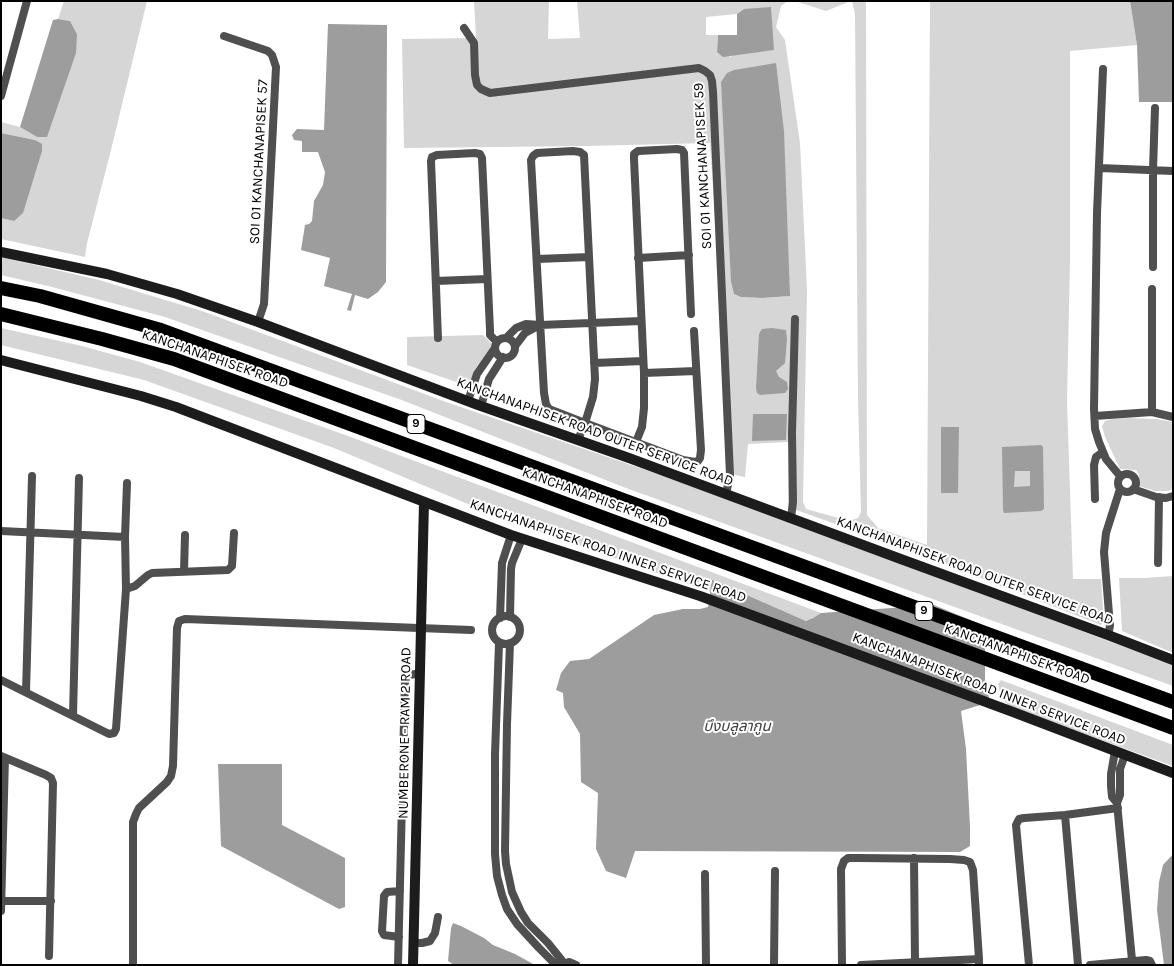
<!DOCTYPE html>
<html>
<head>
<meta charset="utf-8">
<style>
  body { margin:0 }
  #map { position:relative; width:1174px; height:966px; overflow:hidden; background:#fff; font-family:Karla,sans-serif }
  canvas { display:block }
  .frame { position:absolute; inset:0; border:2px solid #000; pointer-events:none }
</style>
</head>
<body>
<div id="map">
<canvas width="1174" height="966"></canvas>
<div class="frame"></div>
</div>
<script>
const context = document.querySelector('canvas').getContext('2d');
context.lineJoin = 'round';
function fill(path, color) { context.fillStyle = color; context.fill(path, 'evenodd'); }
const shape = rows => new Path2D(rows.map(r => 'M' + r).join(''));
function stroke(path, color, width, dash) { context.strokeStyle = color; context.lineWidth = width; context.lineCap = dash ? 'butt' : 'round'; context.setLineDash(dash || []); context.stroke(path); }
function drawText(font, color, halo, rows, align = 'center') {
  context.font = font + ' Karla,"Noto Sans Thai",sans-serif'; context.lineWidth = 4; context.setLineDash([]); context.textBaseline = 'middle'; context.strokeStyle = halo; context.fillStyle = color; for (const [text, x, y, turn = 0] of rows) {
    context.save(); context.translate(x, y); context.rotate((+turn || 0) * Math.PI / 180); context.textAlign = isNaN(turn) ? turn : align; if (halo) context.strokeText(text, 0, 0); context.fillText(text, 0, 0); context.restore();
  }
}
const green = shape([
  [64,1,147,1,111,150,87,243,85,257,1,239,1,218,14,221,35,140,1,133,1,122,20,127,37,137,77,34,70,21,58,19],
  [474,1,549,1,548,39,580,38,577,1,788,1,781,6,776,27,785,40,800,143,807,290,803,502,806,509,849,521,858,518,861,512,858,399,855,14,852,1,866,1,867,515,878,528,927,545,930,1,1130,1,1137,45,1070,51,1070,260,1067,402,1073,579,1101,579,1104,622,1101,625,927,557,788,507,788,442,748,444,745,477,735,475,732,471,710,143,586,146,404,148,402,39,476,38],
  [744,9,731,57,717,51,718,35,706,35,706,17,737,14],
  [731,282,790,296,762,298,741,297,734,294],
  [795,1,851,1,826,11],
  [1,257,99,280,202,311,446,402,684,483,1173,665,1173,686,626,488,399,399,165,317,48,286,1,275],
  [1,328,82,346,140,362,348,436,821,613,813,618,806,621,713,581,711,592,504,519,334,448,144,380,1,345],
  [483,335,491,343,491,349,476,368,468,386,407,365,407,337],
  [1128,418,1157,419,1173,422,1173,489,1168,491,1155,491,1139,486,1139,474,1136,470,1120,469,1105,437,1102,426,1105,421,1112,419],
  [1173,576,1173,653,1122,631,1119,578,1144,578],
  [1001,680,1173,745,1173,766,1010,707,1001,697,998,684]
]);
const water = shape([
  [1130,1,1173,1,1173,102,1139,102,1137,45],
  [771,7,774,50,723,57,717,52,718,35,737,35,737,14,744,9],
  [58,19,70,21,77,34,76,53,47,137,37,137,20,127,53,20],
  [328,24,387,25,386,282,378,292,368,299,355,295,351,311,347,310,352,294,324,286,330,258,301,250,305,225,309,224,312,221,314,201,323,185,325,172,318,152,302,152,302,141,294,140,292,135,297,129,324,130],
  [776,63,784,131,790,296,762,298,741,297,734,294,731,282,721,82,727,73,734,70],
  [1,133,35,140,42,144,42,151,23,213,14,221,1,218],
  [772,328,786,330,787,339,785,363,776,371,779,377,787,382,788,389,785,393,760,395,757,393,756,388,759,334,762,329],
  [753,414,787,414,786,440,752,441],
  [941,427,959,427,958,493,941,493],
  [1041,445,1043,447,1044,509,1041,511,1004,513,1003,510,1002,447],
  [1015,471,1030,471,1030,486,1014,487],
  [712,580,806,621,813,618,821,613,934,605,985,626,985,679,990,702,961,711,966,749,970,827,970,846,960,852,635,851,626,878,606,871,596,849,598,793,581,782,580,734,564,707,563,693,556,690,561,673,570,661,589,659,654,615,683,609,700,609,708,607],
  [218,764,282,764,282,825,345,858,345,907,339,909,221,846],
  [1173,854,1173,965,1164,965,1157,910,1159,882,1163,865],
  [453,923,461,926,484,938,493,945,515,954,535,965,454,965,448,961,451,928]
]);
const street = shape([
  [464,28,474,43,475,75,477,85,481,89,490,93,699,68,705,71,710,75,712,81,713,92,730,475,726,494],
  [224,36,268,51,272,55,276,67,264,304,258,322],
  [1103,69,1097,213,1094,409,1095,429,1099,442,1106,459,1120,476],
  [1,96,27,1],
  [1100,168,1173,171],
  [638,258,689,255],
  [537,259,589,257],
  [1153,267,1153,170,1155,108],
  [436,281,487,279],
  [1152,289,1152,412],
  [438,338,431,161,432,157,437,155,475,153,480,154,482,158,490,330,490,335,497,342],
  [506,338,516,328,526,324,540,325,641,321],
  '495 348a10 10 0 1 1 20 0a10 10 0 1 1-20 0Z',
  [515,346,525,333,538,326],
  [594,363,643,361],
  [644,373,696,371],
  [468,401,477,374,495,348],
  [481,406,489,379,503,357],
  [1095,416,1152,412,1173,417],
  [578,440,585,423,593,397,595,379,584,155,580,152,573,151,537,153,533,156,531,160,544,393,546,404,549,409,585,423,683,460,695,462,698,461,700,458,701,450,694,331],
  [636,442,642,427,644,408,644,373,634,159,634,154,638,151,677,149,682,150,684,153,691,314],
  '1118 483a9 9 0 1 1 18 0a9 9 0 1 1-18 0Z',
  [1133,489,1156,497,1166,498,1173,496],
  [1095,499,1094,465,1096,457,1103,452],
  [791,518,793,502,792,433,795,319],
  [1,531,125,537],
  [1158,563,1159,497],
  [184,571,185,535],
  [126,589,135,586,148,575,152,573,228,570,232,566,234,533],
  '492 630a14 14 0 1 1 28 0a14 14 0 1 1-28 0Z',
  [510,617,511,569,512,563,522,539],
  [500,618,502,563,511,535],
  [1108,635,1110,626,1104,552,1106,533,1120,489],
  [499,643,495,754,495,854,497,876,502,895,507,909,517,924,539,948,556,965],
  [510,643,507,724,505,851,506,864,512,892,521,912,528,923,548,943,564,963],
  [1,680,109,734,114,733,116,729,126,589,125,537,127,483],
  [26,692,32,476],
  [73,715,79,478],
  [1115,751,1111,774,1111,786,1112,797,1117,803],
  [1125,755,1120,769,1120,795,1117,803,1132,960],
  [1,756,46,775,51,778,53,783,49,956],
  [1065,815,1078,965],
  [914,858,915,962],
  [705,874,706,965],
  [1,901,51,901],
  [1,911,5,758],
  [399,937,384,935,382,931,384,896,387,892,400,891],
  [414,943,422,943,430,941,435,933,438,917],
  [133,965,133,822,136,814,139,808,167,782,171,776,173,766,177,628,179,621,185,619,471,630],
  [398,965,405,680,407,677,410,675,420,673],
  [561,965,569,962,576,965],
  [774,965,775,871],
  [842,965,841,869,844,861,848,858,858,858,950,859,964,860,970,862,973,870,979,959],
  [861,965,979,959,979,965],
  [1029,965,1016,825,1019,819,1024,818,1065,815,1118,808],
  [1090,965,1146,960,1150,961,1152,965]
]);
const secondary = shape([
  [1,252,107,274,177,294,258,322,478,405,629,458,898,558,1108,635,1173,660],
  [1,360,141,396,176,407,511,535,700,596,1013,712,1173,773],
  [413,965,424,502]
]);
const highway = shape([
  [1,288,40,296,161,330,1173,702],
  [1,314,102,339,174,359,1173,728]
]);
const shields = [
  [416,424,18],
  [924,611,18]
];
const shieldNames = [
  ["9",416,424],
  ["9",924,611]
];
const streetNames = [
  ["SOI 01 KANCHANAPISEK 57",259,162,-87],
  ["SOI 01 KANCHANAPISEK 59",703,166,-93],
  ["KANCHANAPHISEK ROAD",215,359,19],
  ["KANCHANAPHISEK ROAD OUTER SERVICE ROAD",595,432,20],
  ["KANCHANAPHISEK ROAD",595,498,20],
  ["KANCHANAPHISEK ROAD INNER SERVICE ROAD",608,551,19],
  ["KANCHANAPHISEK ROAD OUTER SERVICE ROAD",975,571,20],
  ["KANCHANAPHISEK ROAD",1017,654,20],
  ["KANCHANAPHISEK ROAD INNER SERVICE ROAD",989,689,21],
  ["NUMBERONE - RAM 2 ROAD",405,733,-89]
];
const waterNames = [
  ["บึงบลูลากูน",737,727]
];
fill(green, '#d6d6d6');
fill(water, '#9d9d9d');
stroke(street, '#4f4f4f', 8);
stroke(secondary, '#1c1c1c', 10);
stroke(highway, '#000', 14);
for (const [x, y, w] of shields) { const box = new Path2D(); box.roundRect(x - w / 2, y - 9.5, w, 19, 4); context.fillStyle = '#fff'; context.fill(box); stroke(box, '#000', 1); }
drawText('bold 12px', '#000', null, shieldNames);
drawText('14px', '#000', '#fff', streetNames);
drawText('italic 15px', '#3e3e3e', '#fff', waterNames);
</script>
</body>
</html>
